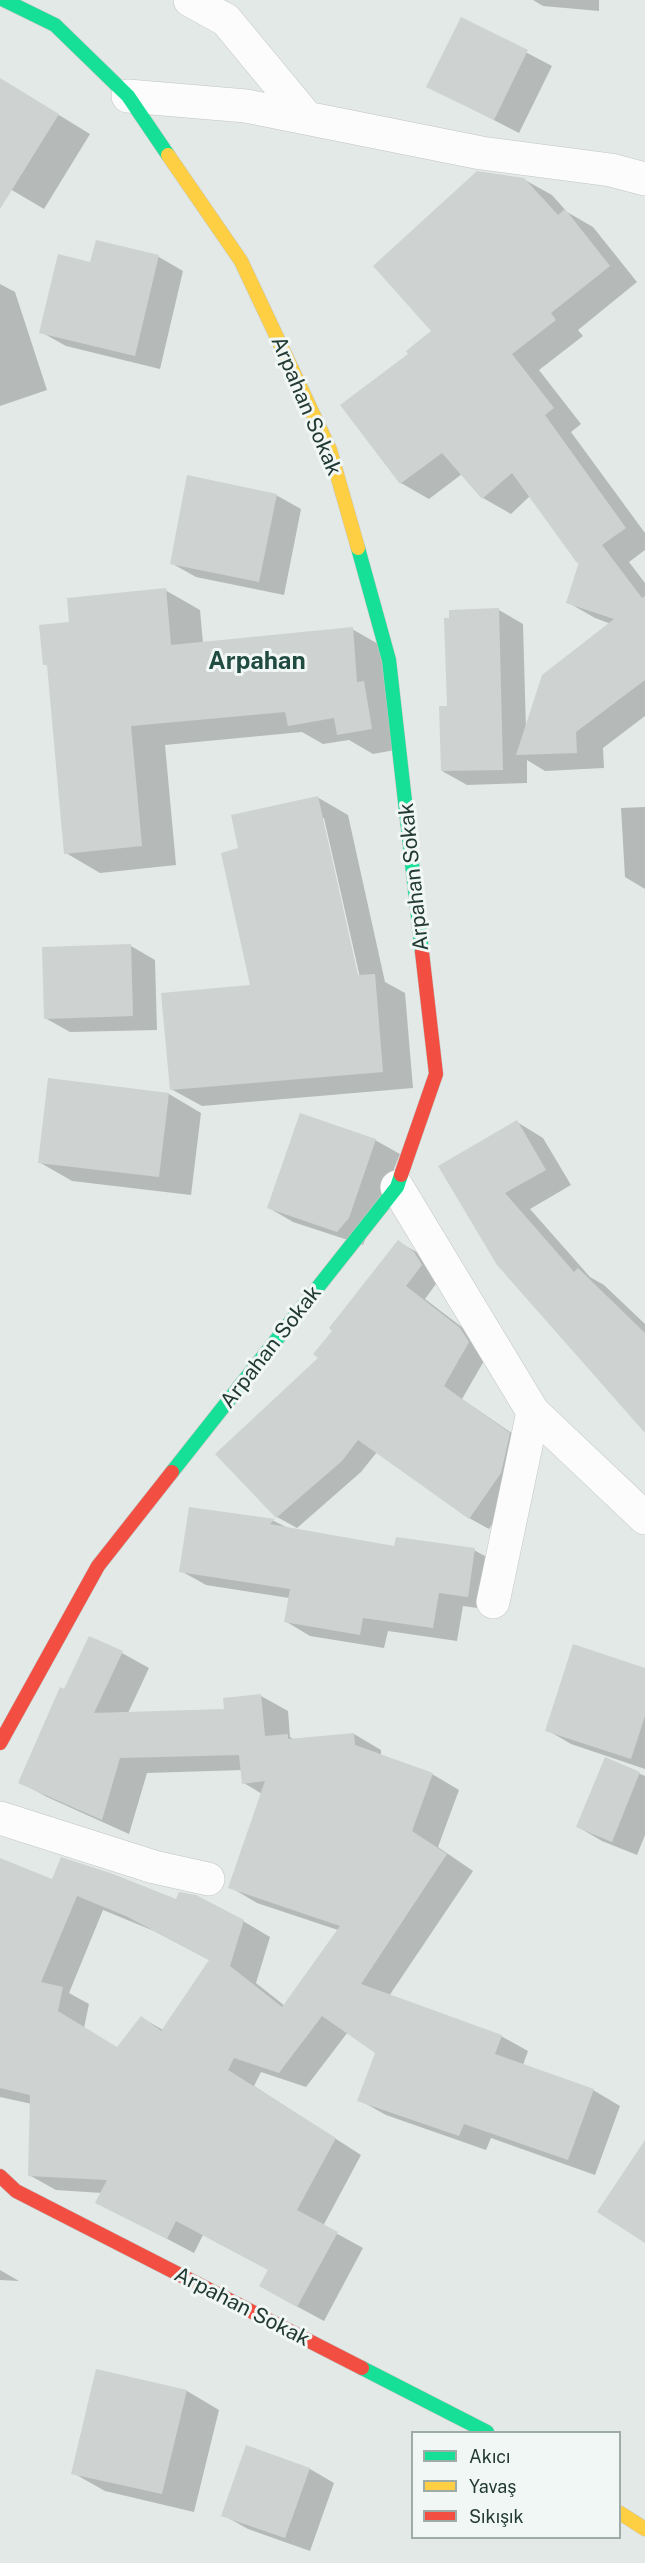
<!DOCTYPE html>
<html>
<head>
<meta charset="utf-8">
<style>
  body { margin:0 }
  #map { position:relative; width:645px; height:2563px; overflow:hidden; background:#e3e9e6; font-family:"Public Sans",sans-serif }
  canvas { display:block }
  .legend { position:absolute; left:411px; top:2431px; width:210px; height:108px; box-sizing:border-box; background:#f1f7f4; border:2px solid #9faba7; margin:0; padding:8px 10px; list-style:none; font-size:18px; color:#233a34 }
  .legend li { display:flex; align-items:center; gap:12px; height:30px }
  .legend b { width:30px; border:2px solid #9faba7 }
</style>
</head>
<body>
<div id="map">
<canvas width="645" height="2563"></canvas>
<ul class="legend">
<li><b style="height:8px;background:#16e098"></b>Akıcı</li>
<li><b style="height:8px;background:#ffcf43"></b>Yavaş</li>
<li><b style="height:8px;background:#f24e42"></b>Sıkışık</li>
</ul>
</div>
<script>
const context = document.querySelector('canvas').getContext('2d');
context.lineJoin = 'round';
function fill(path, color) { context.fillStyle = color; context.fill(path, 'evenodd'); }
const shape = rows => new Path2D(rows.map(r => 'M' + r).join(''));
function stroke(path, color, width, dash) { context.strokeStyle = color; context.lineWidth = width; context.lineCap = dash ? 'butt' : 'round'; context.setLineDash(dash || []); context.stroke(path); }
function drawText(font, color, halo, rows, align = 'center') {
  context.font = font + ' "Public Sans",sans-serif'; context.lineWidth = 6; context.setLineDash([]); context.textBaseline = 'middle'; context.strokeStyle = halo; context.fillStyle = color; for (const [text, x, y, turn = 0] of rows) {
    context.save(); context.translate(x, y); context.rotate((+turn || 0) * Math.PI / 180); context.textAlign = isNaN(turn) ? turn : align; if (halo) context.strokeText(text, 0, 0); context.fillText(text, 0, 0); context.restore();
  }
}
const shadow = shape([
  [533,0,599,0,599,11,543,6],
  [489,33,552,66,519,133,428,86],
  [0,79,90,134,44,209,0,183],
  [523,179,552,195,567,212,593,227,637,282,578,330,583,336,539,370,581,424,571,432,645,533,645,550,629,562,645,583,645,716,603,748,604,768,545,771,527,760,527,783,467,785,442,771,449,708,499,610,523,624,526,729,611,624,595,618,567,602,580,564,530,496,511,514,483,498,462,474,429,499,401,483,411,354,434,331],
  [97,241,159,257,183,271,160,369,66,346,41,332,91,264],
  [0,284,15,292,47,390,0,406],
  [276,495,301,509,284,595,196,577,171,563],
  [165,590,200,610,203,643,352,629,387,649,406,748,373,754,349,740,323,744,302,732,165,745,176,865,100,873,66,853,49,667,45,664,71,624],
  [317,797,348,815,385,982,405,993,413,1088,202,1106,171,1089,252,987,240,849],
  [321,818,324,818,361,982,358,983],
  [645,807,645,889,625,877,621,808],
  [131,946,155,960,157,1030,70,1032,45,1018],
  [169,1094,201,1113,191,1195,72,1181,39,1162],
  [517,1122,543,1138,571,1185,530,1209,590,1277,604,1285,645,1324,645,1431,440,1167],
  [375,1140,400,1154,363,1245,293,1222,269,1208],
  [399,1242,418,1253,441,1277,425,1299,480,1341,488,1354,462,1399,529,1445,520,1484,489,1529,469,1518,377,1452,361,1472,297,1528,277,1517,321,1358],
  [190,1509,274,1521,288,1528,396,1548,474,1550,499,1564,492,1610,463,1606,457,1641,388,1631,384,1648,310,1636,285,1621,289,1598,206,1585,181,1571],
  [122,1653,149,1668,128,1713,226,1710,261,1696,288,1711,290,1737,295,1740,354,1734,381,1750,381,1756,432,1774,459,1790,438,1847,473,1871,389,1996,501,2036,528,2051,523,2065,593,2090,620,2106,595,2175,491,2138,486,2150,386,2115,359,2100,377,2052,348,2032,306,2087,261,2072,254,2086,361,2155,323,2226,363,2248,324,2321,287,2301,269,2270,203,2235,194,2253,97,2202,102,2193,56,2190,29,2175,32,2104,0,2097,0,1860,53,1881,176,1901,243,1921,270,1937,256,1983,285,2006,338,1930,257,1903,230,1887,262,1794,244,1783,243,1770,147,1773,129,1834,47,1797,20,1782,65,1691],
  [103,1910,154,1931,211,1961,163,2030,142,2018,117,2048,84,2028,89,2004,69,1993],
  [645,1670,645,1769,571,1744,547,1730],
  [606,1759,645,1776,645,1835,637,1855,602,1841,578,1827],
  [0,2270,19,2281,0,2280],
  [97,2371,187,2391,219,2410,194,2512,105,2491,73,2473],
  [247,2447,310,2469,334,2483,310,2551,248,2529,223,2515]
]);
const building = shape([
  [461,17,528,50,494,120,426,87],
  [0,78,59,114,0,209],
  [477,171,524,178,558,215,565,209,610,266,551,313,556,320,512,354,554,408,545,415,626,528,602,545,642,598,645,596,645,680,576,732,577,753,516,755,542,675,614,619,566,603,579,562,577,563,512,473,482,499,442,453,400,484,340,405,408,354,406,351,431,331,373,266],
  [96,240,159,255,135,356,39,333,58,254,90,262],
  [187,475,277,494,259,582,170,564],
  [166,588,171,645,353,627,357,682,364,681,372,729,337,735,334,718,288,726,285,712,131,726,142,846,64,854,47,665,43,665,39,625,69,622,67,598],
  [499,608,503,770,441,771,439,706,447,706,444,618,449,618,449,610],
  [318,796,358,975,375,974,383,1072,170,1090,161,993,250,985,221,853,238,848,231,815],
  [131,944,133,1016,44,1019,42,947],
  [48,1078,169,1093,159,1177,38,1163],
  [300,1113,376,1139,349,1218,337,1232,267,1208],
  [517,1120,546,1170,505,1193,574,1272,578,1268,645,1333,645,1433,497,1265,438,1166],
  [398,1240,414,1252,422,1265,406,1286,460,1328,469,1342,444,1386,510,1433,501,1473,469,1519,358,1440,342,1461,276,1518,215,1454,318,1358,313,1354,332,1331,329,1328],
  [189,1507,275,1519,270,1524,394,1546,396,1537,475,1548,468,1597,439,1593,433,1628,363,1618,360,1635,284,1622,290,1589,179,1572],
  [89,1636,123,1651,94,1713,224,1709,223,1698,261,1694,265,1736,288,1734,288,1739,354,1733,355,1745,433,1773,412,1831,447,1854,361,1984,502,2035,495,2054,594,2089,568,2160,464,2124,459,2136,357,2101,375,2053,322,2016,279,2073,234,2058,228,2070,336,2138,297,2210,338,2232,297,2307,259,2286,268,2270,176,2221,167,2239,95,2203,107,2180,28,2176,30,2095,0,2088,0,1858,52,1879,61,1857,113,1874,176,1899,179,1892,196,1895,244,1920,230,1966,282,2007,340,1926,228,1888,265,1781,242,1784,239,1755,120,1758,102,1820,18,1783,60,1687,64,1689],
  [77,1896,126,1916,209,1960,161,2031,141,2016,117,2047,58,2011,63,1987,41,1982],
  [573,1644,645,1668,645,1716,631,1759,545,1731],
  [605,1757,640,1772,612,1842,576,1827],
  [645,2140,645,2243,597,2212],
  [96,2369,187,2390,162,2494,71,2474],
  [246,2445,310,2468,285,2538,221,2516]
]);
const street = shape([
  [190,0,226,20,307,118],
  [128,96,246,106,481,153,611,170,645,179],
  [397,1187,533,1412,645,1518],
  [493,1602,533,1412],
  [0,1818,154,1867,208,1879]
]);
const fast = shape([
  [4,0,55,25,128,96,168,155],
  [358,548,389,660,422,952],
  [172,1472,397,1187,401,1175],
  [362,2368,487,2432]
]);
const slow = shape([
  [168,155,241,261,330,450,358,548],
  [620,2513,645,2529]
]);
const jam = shape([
  [401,1175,436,1074,422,952],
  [0,1743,98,1566,172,1472],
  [0,2176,16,2191,362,2368]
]);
const streetNames = [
  ["Arpahan Sokak",306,406,67],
  ["Arpahan Sokak",414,877,-96],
  ["Arpahan Sokak",271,1347,-52],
  ["Arpahan Sokak",242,2307,27]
];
const quarterNames = [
  ["Arpahan",257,662]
];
fill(shadow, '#0003');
fill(building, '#ced2d1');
stroke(street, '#c0c5c3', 34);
stroke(fast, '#c0c6c4', 15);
stroke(slow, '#c0c6c4', 15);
stroke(jam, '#c0c6c4', 15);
stroke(street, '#fbfcfb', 33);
stroke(fast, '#16e098', 14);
stroke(slow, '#ffcf43', 14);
stroke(jam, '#f24e42', 14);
drawText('21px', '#233a34', '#f1f7f4', streetNames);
drawText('bold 24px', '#204b41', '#f1f7f4', quarterNames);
</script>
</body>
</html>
